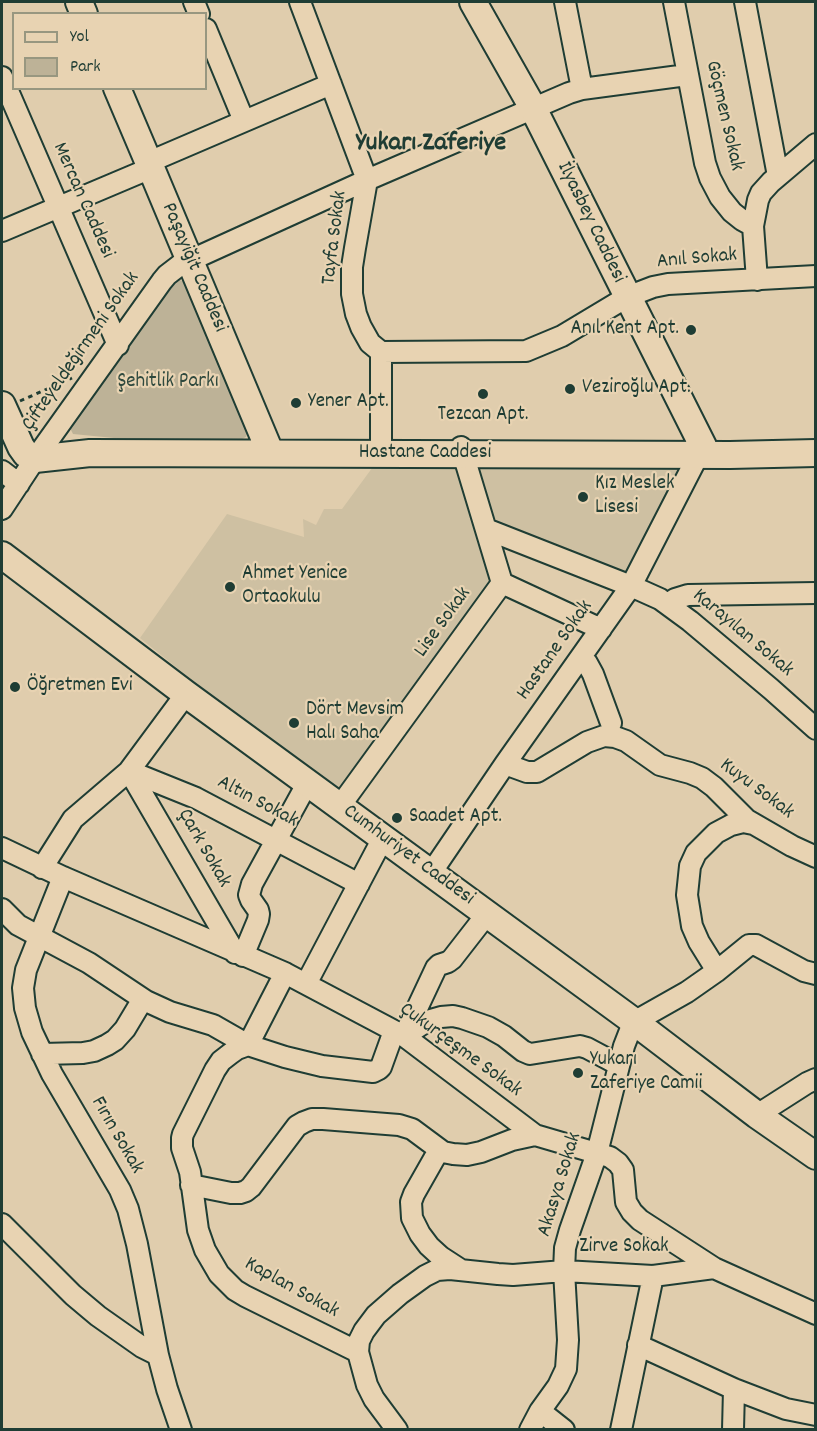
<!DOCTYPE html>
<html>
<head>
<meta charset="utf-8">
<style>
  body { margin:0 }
  #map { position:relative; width:817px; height:1431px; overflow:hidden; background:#e0cdad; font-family:Dekko,sans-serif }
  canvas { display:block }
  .frame { position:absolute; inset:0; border:3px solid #1f3d34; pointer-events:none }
  .legend { position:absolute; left:12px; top:12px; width:195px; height:78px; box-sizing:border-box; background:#e8d3b2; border:2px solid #989780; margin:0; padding:8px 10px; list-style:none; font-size:18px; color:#1f3d34 }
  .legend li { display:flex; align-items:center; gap:12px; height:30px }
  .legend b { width:30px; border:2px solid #989780 }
</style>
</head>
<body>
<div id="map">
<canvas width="817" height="1431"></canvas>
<div class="frame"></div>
<ul class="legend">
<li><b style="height:8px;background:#e8d3b2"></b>Yol</li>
<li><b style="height:16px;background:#bdb297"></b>Park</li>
</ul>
</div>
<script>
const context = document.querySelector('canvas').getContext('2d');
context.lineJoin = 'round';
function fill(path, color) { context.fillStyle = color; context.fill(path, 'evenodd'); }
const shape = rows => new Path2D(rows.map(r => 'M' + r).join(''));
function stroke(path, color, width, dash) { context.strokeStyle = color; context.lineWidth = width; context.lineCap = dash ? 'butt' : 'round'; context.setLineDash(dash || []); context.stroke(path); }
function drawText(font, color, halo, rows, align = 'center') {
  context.font = font + ' Dekko,sans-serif'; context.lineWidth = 4.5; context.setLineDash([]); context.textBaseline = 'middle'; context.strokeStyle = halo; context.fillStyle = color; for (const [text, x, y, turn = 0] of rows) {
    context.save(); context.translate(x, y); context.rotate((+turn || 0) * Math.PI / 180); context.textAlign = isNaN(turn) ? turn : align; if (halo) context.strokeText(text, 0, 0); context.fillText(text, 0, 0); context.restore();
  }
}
const built = shape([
  [472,461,676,466,677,470,676,474,623,577,493,526],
  [459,462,494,585,342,796,228,709,140,638,227,514,304,537,303,519,316,525,324,509,342,509,375,464]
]);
const green = shape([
  [180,280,184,282,188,288,248,432,246,437,238,441,198,441,114,438,73,434,69,426,170,285,174,281]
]);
const path = shape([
  [20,401,72,378]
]);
const minor = shape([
  [194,2,199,14],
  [300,2,367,180,355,248,352,267,352,294,356,314,361,327,370,343,381,352,381,448],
  [565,2,582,89],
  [674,2,705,163,710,178,720,197,732,212,742,220,753,226],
  [745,2,778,176],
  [206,29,244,121],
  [2,77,118,345],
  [149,162,331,84],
  [2,231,151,168],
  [757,280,753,226,758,200,761,193,771,182,816,144],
  [381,352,526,351,562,336,627,297,653,287,668,284,816,276],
  [2,471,19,484],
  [2,509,35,459,162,281,167,275,180,265,367,180,569,93,582,89,687,75],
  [486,529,631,586,660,599,690,621,771,689,816,729],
  [502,583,601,629],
  [669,604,675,599,688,595,816,593],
  [581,657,587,663,593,674,611,723],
  [505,764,527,772,537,772,587,742,604,736,615,737,626,741,660,765,690,773,702,778,714,787,747,820,792,846,816,857],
  [129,771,196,798,359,884],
  [129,771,235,953],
  [340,806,502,583,461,447],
  [2,848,63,877,285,973,404,1036,535,1135,610,1157,618,1163,623,1170,626,1202,632,1212,640,1220,714,1268,816,1314],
  [42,868,73,819,129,771,186,694],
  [431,873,505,764,631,586,703,446],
  [63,877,26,970,23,988,25,1008,32,1032,52,1074,120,1190,128,1209,137,1244,158,1355,167,1389,181,1430],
  [2,909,18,925,89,963,146,1001,170,1012,213,1025,248,1045,285,1057,322,1066,373,1072,379,1069,381,1067,394,1031],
  [243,956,258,920,259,914,258,910,251,900,249,895,252,884,308,782],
  [717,971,699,942,692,926,687,895,690,866,696,853,716,833,731,825,743,822,753,824],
  [285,973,248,1045,237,1049,230,1054,221,1061,215,1070,183,1134,182,1138,182,1148,190,1172,198,1230,205,1250,219,1274,235,1290,245,1296,358,1352],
  [306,984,383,838],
  [405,1034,436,968,439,965,448,962,452,959,487,914],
  [404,1036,427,1021,441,1017,453,1016,462,1018,488,1027,504,1036,523,1051,530,1054,580,1046,587,1048,619,1065],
  [42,1054,83,1053,94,1051,107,1045,115,1040,125,1029,143,999],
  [757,1115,807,1083,816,1079],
  [439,1150,414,1194,411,1202,412,1218,420,1234,429,1246,441,1257,461,1270],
  [191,1185,231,1193,240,1193,246,1191,251,1187,297,1126,304,1122,312,1119,323,1119,399,1125,412,1129,443,1152,453,1154,467,1155,481,1152,512,1140,535,1135],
  [2,1224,73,1295,98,1316,142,1347,158,1355],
  [638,1345,734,1389,786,1409,816,1415],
  [540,1411,564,1430],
  [397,1430,374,1399,367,1385,358,1352,359,1341,364,1331,376,1315,400,1294,425,1276,437,1270,450,1269,498,1274,513,1275,564,1271,653,1276,714,1268],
  [530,1430,540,1411,558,1386,566,1369,568,1340,564,1271,565,1248,570,1230,597,1153,624,1046,631,1028,641,1018,687,992,717,971,749,945,756,945,804,971,816,974],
  [621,1430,653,1276],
  [733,1430,734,1389]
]);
const major = shape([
  [79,2,84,14],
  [473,2,533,108,703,446],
  [117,88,151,168,268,447],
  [2,405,21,447,26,454,35,459,90,453,730,455,816,453],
  [2,555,186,694,636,1023,757,1115,816,1156]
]);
const markers = [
  [691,330,6,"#1f3d34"],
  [570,389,6,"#1f3d34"],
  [483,394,6,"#1f3d34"],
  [296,403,6,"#1f3d34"],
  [583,497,6,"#1f3d34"],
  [230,587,6,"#1f3d34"],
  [15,687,6,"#1f3d34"],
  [294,723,6,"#1f3d34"],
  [397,818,6,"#1f3d34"],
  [578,1073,6,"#1f3d34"]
];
const streetNames = [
  ["Göçmen Sokak",723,116,77],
  ["Mercan Caddesi",82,201,66],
  ["İlyasbey Caddesi",590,223,64],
  ["Tayfa Sokak",336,238,-83],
  ["Anıl Sokak",697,260,-5],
  ["Paşayiğit Caddesi",193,268,67],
  ["Çifteyeldeğirmeni Sokak",82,352,-55],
  ["Hastane Caddesi",425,454],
  ["Lise Sokak",444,623,-54],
  ["Karayılan Sokak",742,634,40],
  ["Hastane Sokak",556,651,-55],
  ["Kuyu Sokak",756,790,37],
  ["Altın Sokak",257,803,28],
  ["Çark Sokak",203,849,60],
  ["Cumhuriyet Caddesi",408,856,36],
  ["Çukurçeşme Sokak",460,1051,36],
  ["Fırın Sokak",116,1136,60],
  ["Akasya Sokak",561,1185,-73],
  ["Zirve Sokak",624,1248],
  ["Kaplan Sokak",291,1289,29]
];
const poiNames = [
  ["Anıl Kent Apt.",679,330,"right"],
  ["Veziroğlu Apt.",582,389],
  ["Yener Apt.",308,403],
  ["Tezcan Apt.",483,416,"center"],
  ["Kız Meslek",595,485],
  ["Lisesi",595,509],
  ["Ahmet Yenice",242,575],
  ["Ortaokulu",242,599],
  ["Öğretmen Evi",27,687],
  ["Dört Mevsim",306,711],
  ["Halı Saha",306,735],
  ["Saadet Apt.",409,818],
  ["Yukarı",590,1061],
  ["Zaferiye Camii",590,1085]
];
const parkNames = [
  ["Şehitlik Parkı",168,383]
];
const districtNames = [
  ["Yukarı Zaferiye",431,145]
];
fill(built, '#cec0a2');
fill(green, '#bdb297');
stroke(minor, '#1f3d34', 24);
stroke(major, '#1f3d34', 30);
stroke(path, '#1f3d34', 3, [4.5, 4.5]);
stroke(minor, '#e8d3b2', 20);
stroke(major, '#e8d3b2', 26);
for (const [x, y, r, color] of markers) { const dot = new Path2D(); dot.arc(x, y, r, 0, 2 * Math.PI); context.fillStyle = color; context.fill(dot); stroke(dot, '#e8d3b2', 2); }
drawText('21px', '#1f3d34', '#e8d3b2', streetNames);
drawText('21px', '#1f3d34', '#e8d3b2', poiNames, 'left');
drawText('21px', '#2f493e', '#e8d3b2', parkNames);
drawText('bold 27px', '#1f3d34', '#e8d3b2', districtNames);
</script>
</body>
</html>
